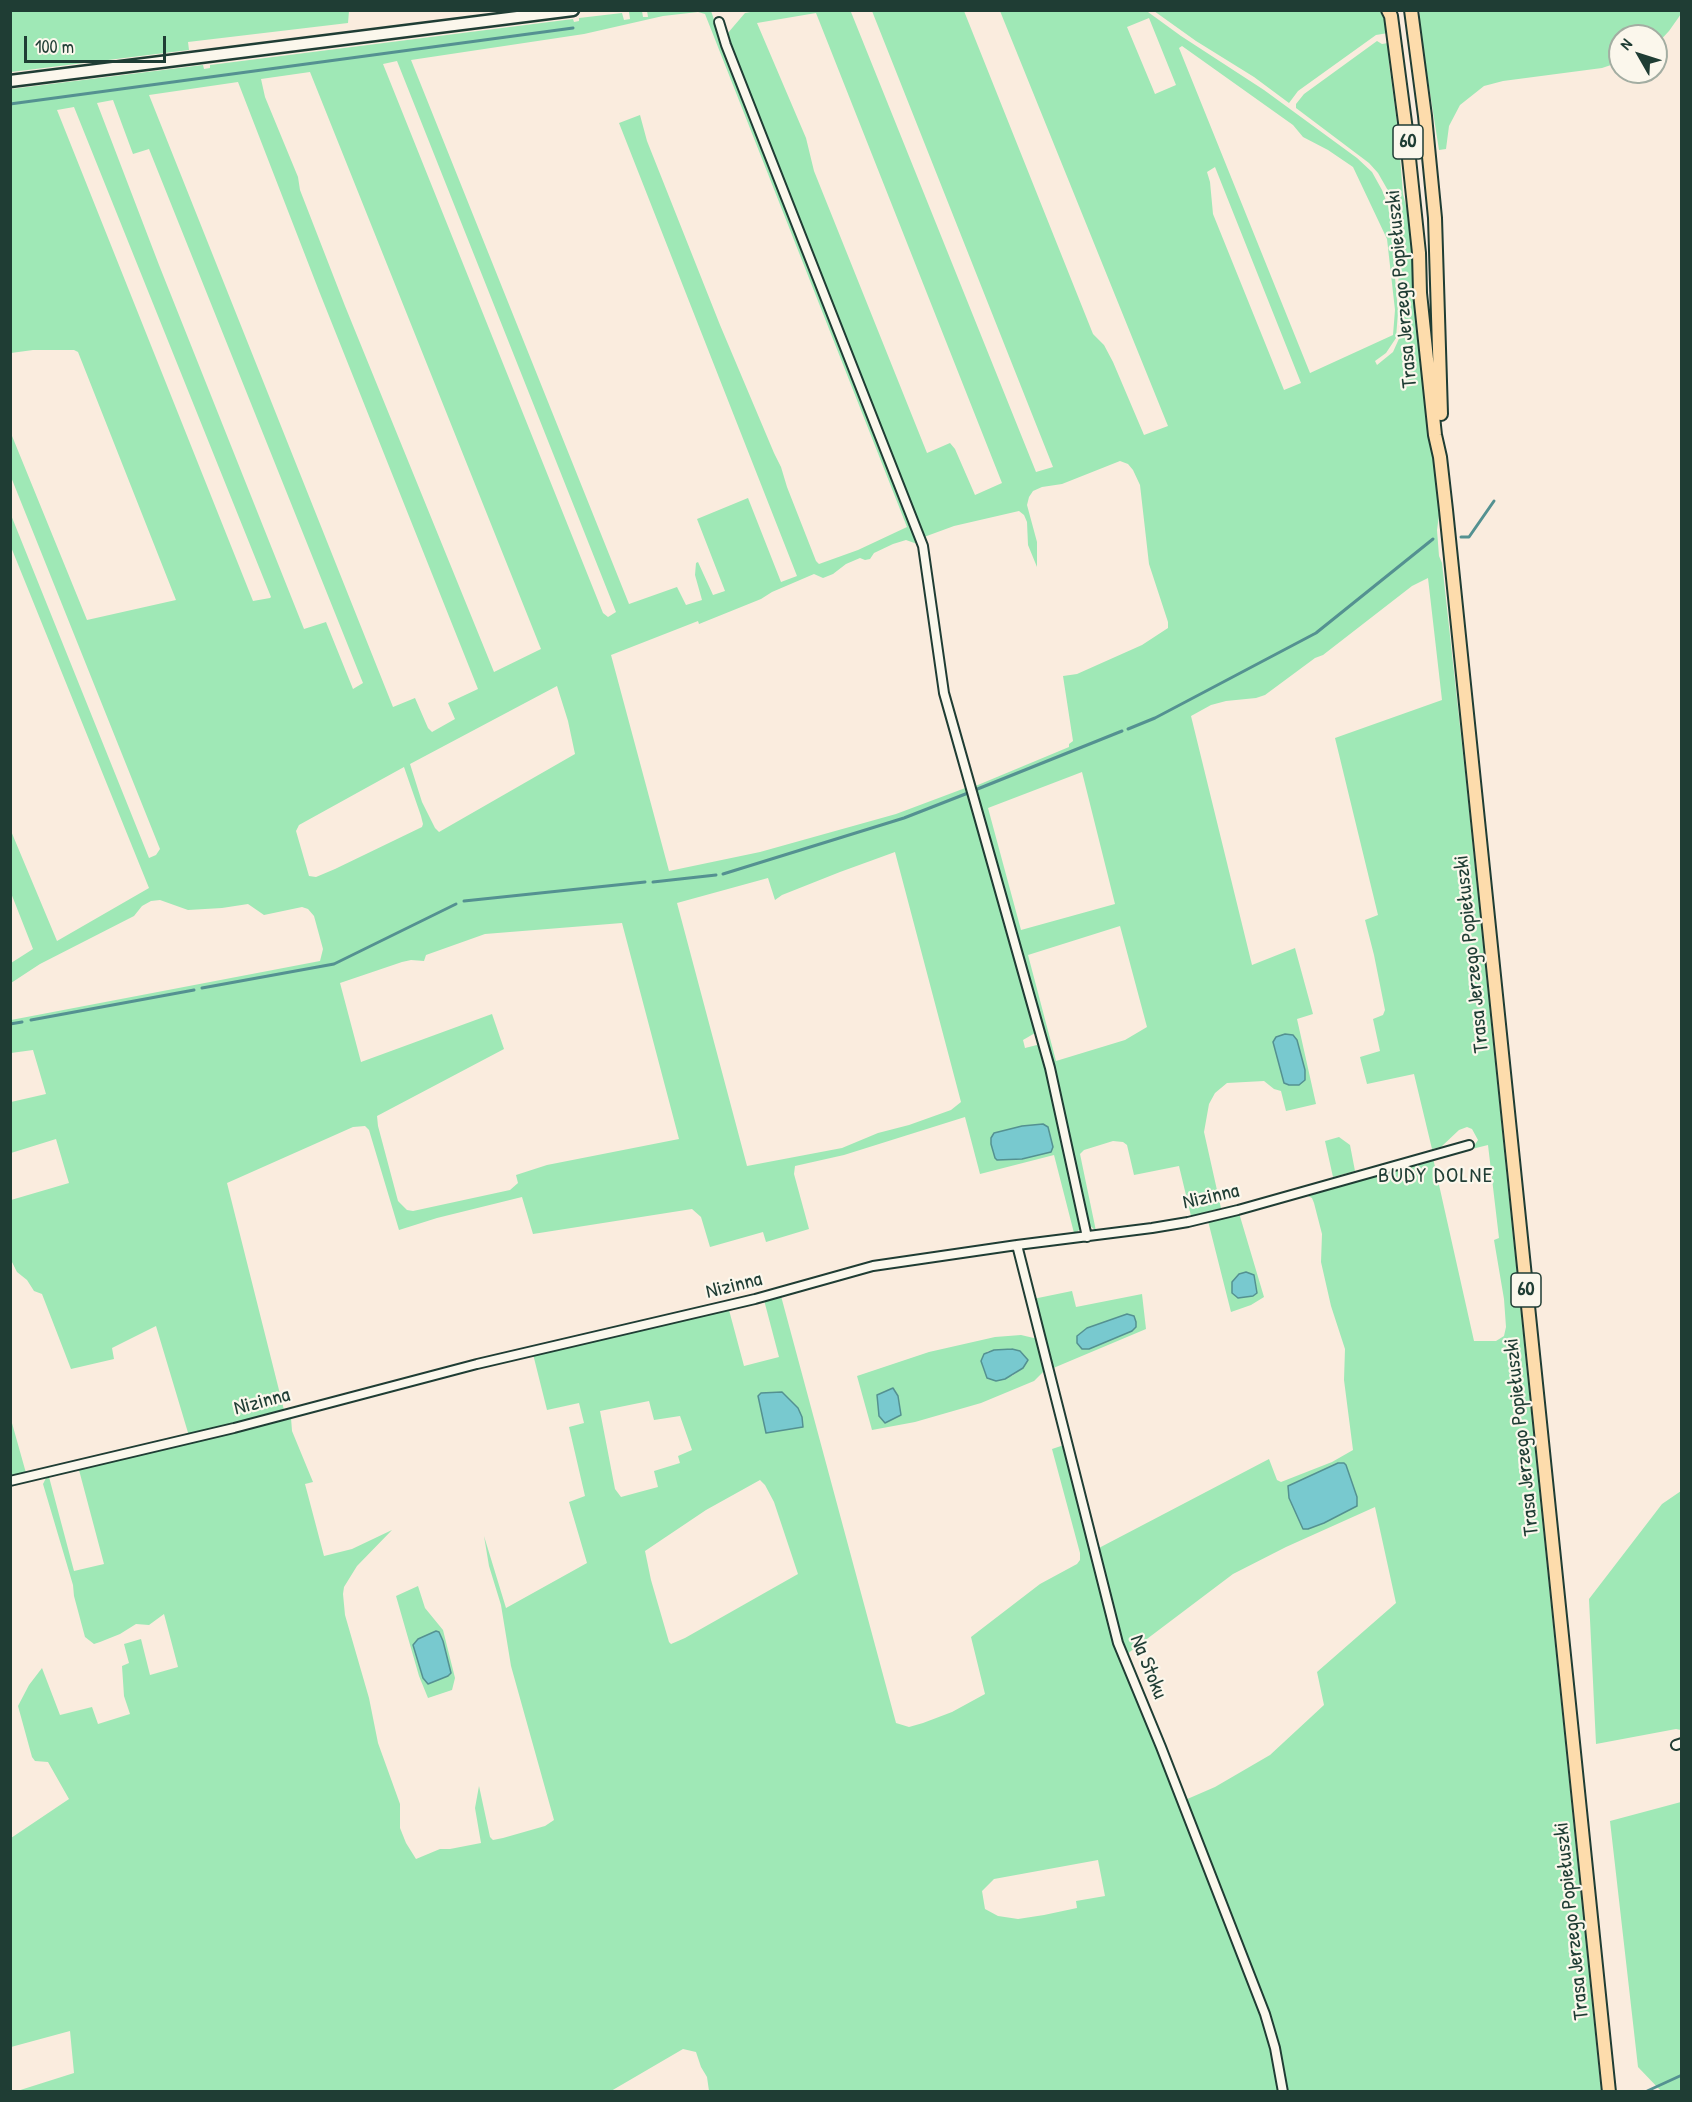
<!DOCTYPE html>
<html>
<head>
<meta charset="utf-8">
<style>
  body { margin:0 }
  #map { position:relative; width:1692px; height:2102px; overflow:hidden; background:#faecde; font-family:"Patrick Hand",sans-serif }
  canvas { display:block }
  .frame { position:absolute; inset:0; border:12px solid #1f3d34; pointer-events:none }
  .north { position:absolute; left:1608px; top:24px; width:60px; height:60px; box-sizing:border-box; background:#fbf7ec; border:2px solid #a3ada2; border-radius:50%; rotate:309deg; font-size:16px; font-weight:700; line-height:24px; text-align:center; color:#1f3d34 }
  .north::after { content:''; display:block; margin:auto; width:21px; height:27px; background:#1f3d34; clip-path:polygon(50% 0,100% 100%,50% 72%,0 100%) }
  .scale { position:absolute; left:24px; top:36px; width:142px; height:27px; box-sizing:border-box; border:3px solid #1f3d34; border-top:0; padding-left:8px; font-size:18px; line-height:21px; white-space:nowrap; color:#1f3d34; -webkit-text-stroke:4px #fbf7ec; paint-order:stroke }
</style>
</head>
<body>
<div id="map">
<canvas width="1692" height="2102"></canvas>
<div class="frame"></div>
<div class="north">N</div>
<div class="scale">100 m</div>
</div>
<script>
const context = document.querySelector('canvas').getContext('2d');
context.lineJoin = 'round';
function fill(path, color) { context.fillStyle = color; context.fill(path, 'evenodd'); }
const shape = rows => new Path2D(rows.map(r => 'M' + r).join(''));
function stroke(path, color, width, dash) { context.strokeStyle = color; context.lineWidth = width; context.lineCap = dash ? 'butt' : 'round'; context.setLineDash(dash || []); context.stroke(path); }
function drawText(font, color, halo, rows, align = 'center') {
  context.font = font + ' "Patrick Hand",sans-serif'; context.lineWidth = 4.5; context.setLineDash([]); context.textBaseline = 'middle'; context.strokeStyle = halo; context.fillStyle = color; for (const [text, x, y, turn = 0] of rows) {
    context.save(); context.translate(x, y); context.rotate((+turn || 0) * Math.PI / 180); context.textAlign = isNaN(turn) ? turn : align; if (halo) context.strokeText(text, 0, 0); context.fillText(text, 0, 0); context.restore();
  }
}
const green = shape([
  [1143,10,1148,12,1181,36,1264,90,1357,158,1372,172,1382,190,1389,208,1398,312,1396,338,1386,353,1375,361,1377,365,1393,352,1402,332,1394,213,1390,194,1378,173,1369,163,1296,108,1296,104,1304,94,1377,41,1382,44,1388,43,1389,63,1398,131,1403,194,1407,210,1439,515,1437,530,1439,556,1442,563,1467,790,1601,2091,1287,2091,1284,2076,1185,1800,1215,1787,1270,1755,1324,1705,1317,1672,1396,1603,1375,1507,1286,1547,1233,1574,1127,1654,1123,1651,1097,1549,1269,1459,1277,1480,1281,1482,1332,1462,1353,1450,1344,1380,1345,1349,1331,1306,1321,1262,1322,1234,1314,1203,1312,1198,1306,1195,1433,1158,1474,1341,1496,1341,1504,1336,1506,1327,1504,1299,1494,1240,1499,1238,1488,1145,1472,1149,1478,1140,1472,1129,1467,1127,1459,1130,1441,1147,1432,1149,1414,1074,1367,1084,1360,1057,1380,1051,1373,1019,1383,1015,1385,1010,1374,955,1365,920,1378,915,1335,738,1442,700,1428,578,1412,586,1323,655,1315,658,1265,695,1256,698,1226,701,1211,705,1191,716,1252,965,1295,948,1313,1014,1297,1019,1316,1104,1286,1111,1281,1091,1274,1089,1264,1081,1227,1083,1215,1093,1209,1104,1204,1132,1221,1208,1191,1216,1179,1166,1134,1175,1127,1145,1123,1142,1113,1141,1084,1150,1080,1154,1096,1231,1088,1224,973,787,1069,747,1069,744,1073,741,1063,676,1077,674,1142,645,1168,628,1168,622,1149,564,1140,485,1133,470,1128,464,1120,461,1062,484,1042,487,1033,491,1029,497,1027,505,1037,542,1037,567,1028,545,1027,522,1024,515,1019,511,954,526,924,537,727,34,745,13,756,11,854,11,851,12,1036,472,1053,467,872,11,964,11,1093,334,1104,345,1113,362,1144,435,1168,426,1000,11],
  [816,13,1002,483,975,495,955,449,950,443,927,453,814,171,806,138,757,23],
  [1149,18,1176,85,1155,94,1127,27],
  [1182,46,1293,125,1303,137,1328,150,1353,167,1387,239,1395,310,1393,335,1310,373,1179,48],
  [1215,167,1301,383,1284,390,1213,214,1210,182,1207,172],
  [1082,772,1115,904,1021,930,988,808],
  [1120,926,1147,1027,1125,1040,1056,1061,1028,955],
  [1420,10,1682,11,1681,14,1669,31,1656,45,1656,36,1620,36,1620,62,1602,68,1503,81,1484,86,1460,105,1449,126,1446,149,1439,150,1419,23],
  [10,11,349,10,349,11,348,23,188,42,189,50,11,72],
  [639,11,642,11,643,17,648,17,647,11,711,11,725,51,920,545,906,540,893,544,874,553,870,559,865,560,860,558,846,564,833,574,823,578,814,574,772,592,761,599,699,624,698,621,611,655,669,871,760,852,896,814,968,787,1004,918,1002,919,1035,1033,1023,1040,1025,1048,1037,1045,1041,1048,1081,1229,1074,1233,1054,1155,980,1174,965,1117,844,1155,795,1166,794,1174,809,1229,766,1242,763,1232,710,1247,701,1217,692,1209,533,1234,522,1197,437,1218,399,1230,369,1130,365,1126,353,1127,227,1183,284,1410,189,1436,156,1326,112,1348,114,1359,71,1369,42,1294,34,1291,27,1280,17,1272,11,1260,11,1200,69,1183,56,1139,11,1153,11,1102,46,1094,33,1050,11,1053,11,1020,320,961,323,949,314,916,308,909,302,907,264,915,248,904,222,908,188,910,160,900,151,901,142,906,134,916,40,964,11,983,11,963,33,949,11,893,11,831,57,941,149,888,11,547,11,515,149,858,156,855,160,849,11,477,10,431,87,620,176,600,78,352,74,350,33,350,11,353,11,89,203,65,204,69,210,68,210,65,573,19,574,22,579,21,579,18,622,13,624,20,630,19,629,12],
  [698,12,705,14,907,527,858,550,819,564,816,561,787,487,781,467,774,453,720,325,647,141,640,115,619,123,797,576,781,582,748,498,697,519,725,591,713,595,698,562,696,563,695,575,702,600,686,605,677,587,629,604,411,60,584,34,663,16],
  [397,61,616,612,608,617,603,613,383,64],
  [310,72,541,649,494,672,345,306,300,190,298,177,265,97,261,79],
  [238,82,319,291,478,689,448,703,455,719,432,732,428,728,415,698,393,707,149,95],
  [113,100,133,154,149,149,363,683,353,689,326,622,304,629,159,265,97,103],
  [74,107,271,597,270,598,253,601,57,110],
  [557,686,568,721,575,754,439,832,435,828,422,802,410,764],
  [404,767,421,816,423,824,422,827,335,869,316,877,309,876,296,831,299,825],
  [895,852,961,1102,951,1110,909,1125,878,1133,842,1148,747,1166,677,903,768,878,775,900,782,895,840,872],
  [622,923,679,1139,547,1165,516,1175,518,1183,510,1190,413,1211,407,1210,398,1201,378,1126,377,1116,504,1049,492,1014,361,1062,340,983,402,962,411,960,424,961,426,955,485,934],
  [1154,11,1380,11,1387,26,1388,33,1376,35,1298,91,1289,103,1254,77,1196,41],
  [1339,1137,1350,1145,1355,1171,1333,1177,1325,1141],
  [1239,1213,1264,1297,1251,1305,1231,1312,1208,1221],
  [1072,1291,1076,1307,1142,1294,1146,1329,1051,1369,1033,1299],
  [781,1296,896,1723,909,1727,923,1723,952,1712,985,1694,971,1637,1040,1584,1077,1564,1080,1560,1080,1553,1052,1449,1064,1445,1115,1645,1260,2010,1270,2043,1280,2091,709,2091,707,2077,701,2067,696,2052,683,2049,611,2091,14,2092,74,2073,70,2031,11,2047,11,1838,69,1799,48,1762,35,1761,32,1757,18,1706,29,1685,42,1668,60,1715,92,1707,98,1724,130,1714,124,1696,122,1666,129,1663,124,1644,141,1639,150,1675,178,1667,164,1614,149,1625,136,1624,120,1634,100,1642,94,1644,85,1637,74,1596,73,1585,43,1484,46,1478,49,1477,74,1571,104,1564,79,1470,291,1418,292,1431,313,1482,305,1484,324,1556,352,1549,392,1530,357,1566,344,1587,343,1594,345,1615,369,1698,378,1743,400,1804,400,1828,406,1843,416,1859,440,1849,450,1849,481,1843,475,1808,479,1786,490,1837,493,1840,503,1838,545,1826,554,1820,511,1666,501,1605,489,1566,484,1536,506,1608,587,1563,569,1502,585,1496,569,1427,584,1423,579,1403,547,1410,533,1354,729,1310,744,1366,779,1357,764,1300],
  [649,1401,654,1420,680,1416,692,1450,678,1456,680,1463,654,1471,658,1487,621,1497,615,1489,600,1411],
  [760,1480,765,1485,774,1502,798,1574,685,1638,671,1644,669,1642,651,1580,645,1551,706,1510],
  [1098,1860,1105,1896,1076,1901,1077,1908,1044,1915,1018,1919,998,1916,985,1909,982,1891,994,1879],
  [1021,1335,1038,1339,1045,1370,1034,1381,981,1403,915,1422,872,1430,857,1376,929,1352,995,1337],
  [1012,1349,1023,1368,1012,1376,987,1378,982,1365,982,1358,988,1351],
  [10,1416,26,1473,11,1476,10,1476],
  [1681,1491,1681,1730,1676,1729,1596,1744,1589,1599,1662,1504],
  [418,1586,425,1608,443,1630,455,1678,452,1690,428,1698,419,1676,396,1596],
  [1681,1802,1681,2091,1661,2091,1638,2067,1610,1821]
]);
const water = shape([
  [1285,1034,1293,1035,1297,1040,1305,1070,1305,1080,1299,1085,1289,1085,1284,1083,1273,1042,1276,1037,1285,1034],
  [1043,1124,1048,1127,1053,1147,1051,1152,1022,1159,997,1160,995,1158,991,1144,991,1138,994,1133,1022,1126,1043,1124],
  [1246,1272,1254,1275,1257,1293,1253,1296,1238,1298,1232,1293,1232,1282,1239,1274,1246,1272],
  [1127,1314,1134,1316,1136,1322,1136,1327,1132,1331,1089,1349,1082,1349,1077,1343,1077,1336,1087,1328,1127,1314],
  [1012,1349,1020,1351,1028,1360,1023,1368,1005,1379,996,1381,987,1378,981,1361,984,1354,994,1350,1012,1349],
  [893,1388,898,1396,901,1415,885,1423,879,1416,877,1395,893,1388],
  [782,1392,798,1408,802,1417,803,1427,766,1433,758,1396,761,1393,782,1392],
  [1338,1463,1344,1463,1346,1465,1357,1497,1357,1506,1324,1523,1308,1529,1303,1529,1289,1498,1288,1486,1338,1463],
  [436,1631,439,1632,443,1641,451,1673,448,1676,428,1684,423,1678,413,1645,418,1639,436,1631]
]);
const stream = shape([
  [10,104,573,28],
  [1461,537,1469,537,1494,501],
  [1128,729,1155,718,1316,633,1433,539],
  [975,790,1122,731],
  [723,874,904,818,968,793],
  [653,882,716,875],
  [464,901,645,882],
  [202,988,334,964,456,904],
  [31,1020,194,990],
  [10,1024,22,1022],
  [1645,2092,1682,2075]
]);
const street = shape([
  [719,22,726,45,923,546,944,693,1050,1068,1087,1237],
  [1017,1245,1118,1643,1161,1747,1265,2014,1275,2048,1283,2092],
  [10,1481,234,1428,477,1364,755,1299,873,1266,1017,1245,1152,1228,1188,1222,1238,1210,1469,1145],
  [1676,1745,1682,1743]
]);
const secondary = shape([
  [10,81,573,10]
]);
const primary = shape([
  [1388,10,1391,16,1406,130,1419,253,1420,293,1435,435,1440,457,1446,510,1609,2092],
  [1411,10,1425,116,1435,218,1441,414]
]);
const shields = [
  [1408,142,30],
  [1526,1290,30]
];
const shieldNames = [
  ["60",1408,142],
  ["60",1526,1290]
];
const streetNames = [
  ["Trasa Jerzego Popiełuszki",1402,289,-95],
  ["Trasa Jerzego Popiełuszki",1472,954,-96],
  ["Nizinna",1211,1197,-13],
  ["Nizinna",734,1286,-14],
  ["Nizinna",262,1402,-15],
  ["Trasa Jerzego Popiełuszki",1522,1437,-96],
  ["Na Stoku",1148,1667,68],
  ["Trasa Jerzego Popiełuszki",1572,1921,-96]
];
const neighbourhoodNames = [
  ["BUDY DOLNE",1436,1176]
];
fill(green, '#9fe8b6');
fill(water, '#78c9cf');
stroke(water, '#549191', 1.5);
stroke(stream, '#549191', 3);
stroke(street, '#1f3d34', 12);
stroke(secondary, '#1f3d34', 15);
stroke(primary, '#1f3d34', 16);
stroke(street, '#fbf7ec', 8);
stroke(secondary, '#fbf7ec', 10);
stroke(primary, '#fddcac', 12);
for (const [x, y, w] of shields) { const box = new Path2D(); box.roundRect(x - w / 2, y - 17, w, 34, 4.5); context.fillStyle = '#fbf7ec'; context.fill(box); stroke(box, '#1f3d34', 1.5); }
drawText('bold 20px', '#1f3d34', null, shieldNames);
drawText('21px', '#1f3d34', '#fbf7ec', streetNames);
context.letterSpacing = '1.5px';
drawText('22px', '#1f3d34', '#fbf7ec', neighbourhoodNames);
context.letterSpacing = '0px';
</script>
</body>
</html>
